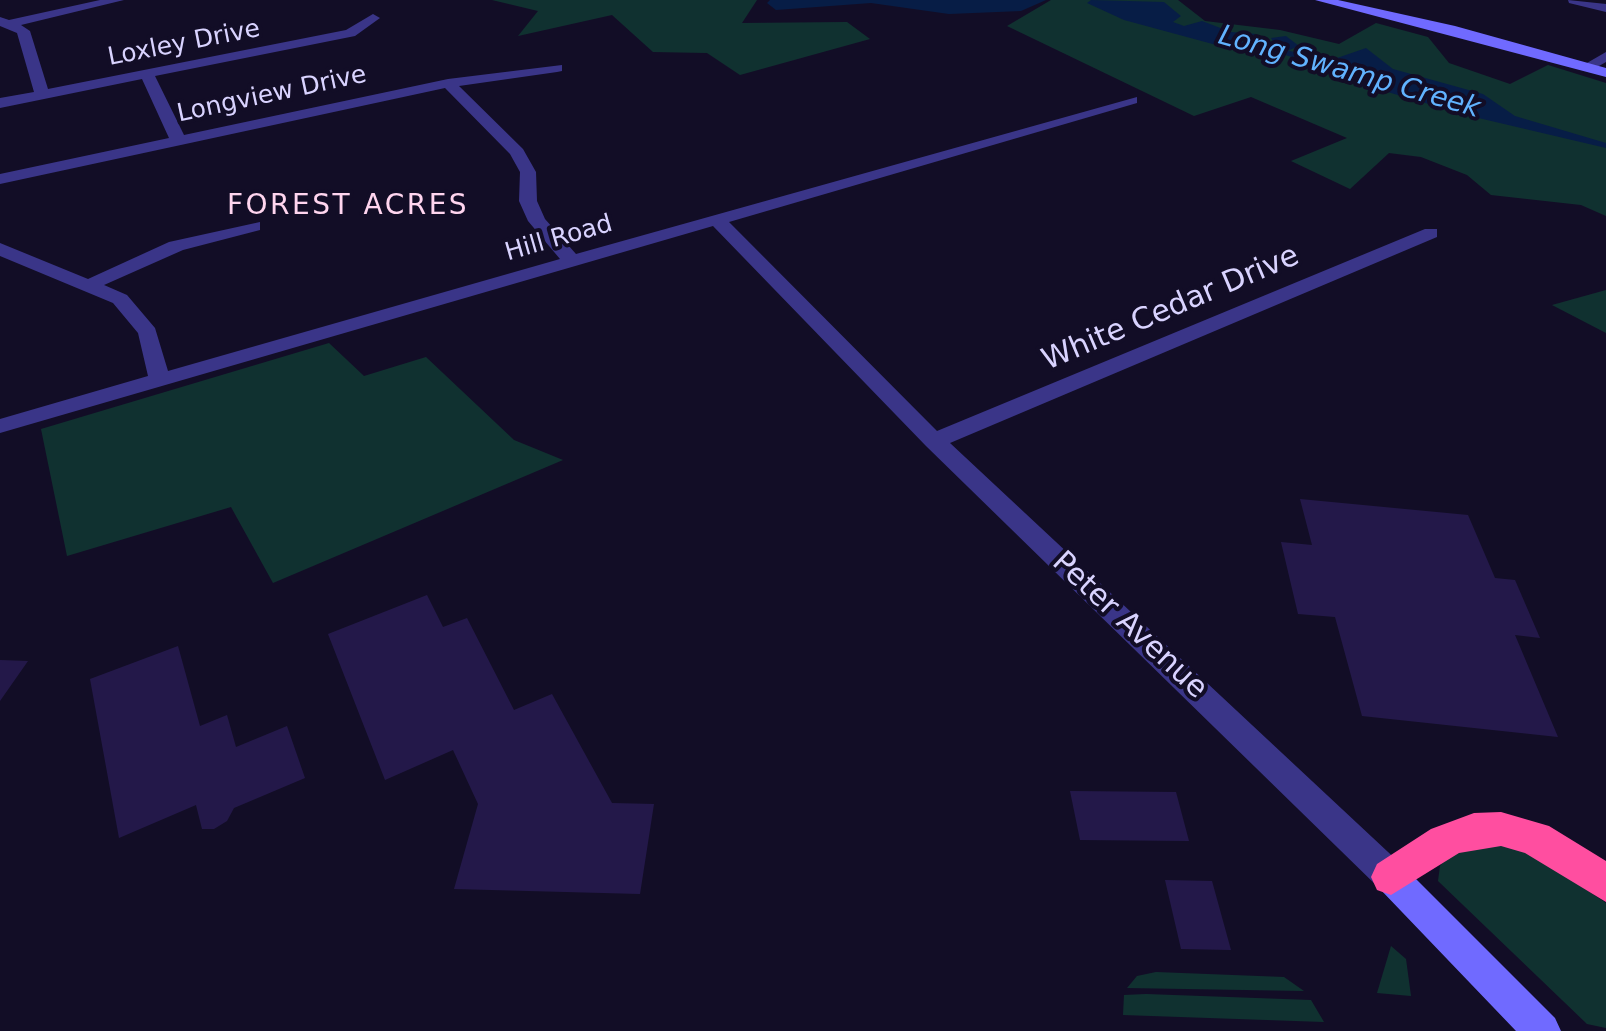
<!DOCTYPE html>
<html>
<head>
<meta charset="utf-8">
<style>
  body { margin:0 }
  canvas { display:block; background:#120d26 }
</style>
</head>
<body>
<canvas width="1606" height="1031"></canvas>
<script>
const context = document.querySelector('canvas').getContext('2d');
context.lineJoin = 'round';
function fill(path, color) { context.fillStyle = color; context.fill(path, 'evenodd'); }
const shape = rows => new Path2D(rows.map(r => 'M' + r).join(''));
function stroke(path, color, width, dash) { context.strokeStyle = color; context.lineWidth = width; context.lineCap = dash ? 'butt' : 'round'; context.setLineDash(dash || []); context.stroke(path); }
function drawText(font, color, halo, rows, align = 'center') {
  context.font = font + ' "DejaVu Sans",sans-serif'; context.lineWidth = 8; context.setLineDash([]); context.textBaseline = 'middle'; context.strokeStyle = halo; context.fillStyle = color; for (const [text, x, y, turn = 0] of rows) {
    context.save(); context.translate(x, y); context.rotate((+turn || 0) * Math.PI / 180); context.textAlign = isNaN(turn) ? turn : align; if (halo) context.strokeText(text, 0, 0); context.fillText(text, 0, 0); context.restore();
  }
}
const green = shape([
  [492,0,757,0,742,23,847,22,870,39,740,75,707,53,653,52,612,15,518,36,538,11],
  [1051,0,1178,0,1205,21,1280,30,1339,44,1376,23,1428,37,1449,63,1510,84,1548,65,1606,83,1606,216,1581,205,1491,195,1467,175,1421,157,1389,153,1350,189,1291,161,1347,138,1251,97,1194,116,1007,26],
  [1606,290,1606,333,1552,305],
  [329,343,364,376,426,357,514,440,563,460,273,583,231,507,67,556,41,429],
  [1466,843,1521,846,1606,903,1606,1028,1587,1024,1438,881,1440,866,1450,852],
  [1391,946,1406,959,1411,996,1377,993],
  [1156,972,1284,977,1304,991,1127,988,1137,976],
  [1146,994,1311,1000,1324,1022,1123,1015,1124,995]
]);
const water = shape([
  [770,0,1046,0,1021,11,949,14,871,3,776,10,767,3],
  [1091,0,1164,2,1181,16,1173,22,1184,26,1202,21,1231,32,1256,34,1240,41,1259,47,1275,44,1271,38,1286,36,1299,46,1268,59,1124,20,1087,3],
  [1366,48,1393,69,1483,94,1515,116,1606,143,1606,148,1470,116,1329,75,1337,58]
]);
const stream = shape([
  [1284,52,1342,68]
]);
const building = shape([
  [1300,499,1468,515,1495,578,1515,580,1540,638,1515,635,1558,737,1362,716,1335,617,1298,614,1281,542,1312,545],
  [427,595,443,627,467,618,514,710,552,694,612,803,654,804,640,894,454,889,478,804,453,750,385,780,328,634],
  [178,646,200,726,227,715,236,747,287,726,305,778,234,808,227,821,214,829,202,829,196,805,119,838,90,679],
  [0,660,28,661,0,701],
  [1070,791,1176,792,1189,841,1080,840],
  [1165,880,1212,881,1231,950,1181,949]
]);
const street = shape([
  [100,0,124,0,21,25,30,31,48,89,346,30,373,14,380,18,355,36,155,76,184,135,448,79,562,65,562,71,557,72,459,86,523,149,536,172,537,201,545,219,576,254,1137,97,1137,103,729,222,937,431,1425,229,1437,229,1437,237,950,443,1403,866,1408,877,1403,888,1391,892,1379,888,926,446,713,226,0,433,0,419,148,376,138,333,113,303,0,256,0,243,88,279,169,242,260,222,260,230,183,250,104,285,127,295,155,328,168,371,560,259,528,221,519,201,520,172,510,154,445,88,0,184,0,174,169,138,142,79,0,108,0,98,34,92,17,33,0,26,0,17,9,20,100,0],
  [1568,0,1606,4,1606,12,1569,3,1568,0],
  [1606,52,1606,62,1592,70,1580,67,1606,52]
]);
const secondary = shape([
  [1315,0,1338,0,1455,26,1606,68,1606,77,1315,0],
  [1391,862,1403,866,1555,1018,1561,1031,1516,1031,1379,888,1374,877,1379,866,1391,862]
]);
const highway = shape([
  [1501,812,1549,826,1606,861,1606,902,1525,853,1501,846,1459,853,1391,895,1377,890,1371,877,1377,864,1431,829,1474,813,1501,812]
]);
const farStreetnames = [
  ["Loxley Drive",184,44,-11],
  ["Longview Drive",272,95,-12],
  ["Hill Road",559,239,-16]
];
const farWaternames = [
  ["Long Swamp Creek",1349,73,16]
];
const farNeighbourhoodnames = [
  ["FOREST ACRES",348,207]
];
const streetNames = [
  ["White Cedar Drive",1171,309,-23],
  ["Peter Avenue",1129,626,43]
];
fill(green, '#103130');
fill(water, '#071d46');
stroke(stream, '#071d46', 5);
fill(building, '#231849');
fill(street, '#3a3588');
fill(secondary, '#706aff');
fill(highway, '#ff4ea0');
drawText('25px', '#d9d3ff', '#120d26', farStreetnames);
drawText('italic 28px', '#61b3ff', '#120d26', farWaternames);
context.letterSpacing = '2.5px';
drawText('28px', '#ffd5ef', '#120d26', farNeighbourhoodnames);
context.letterSpacing = '0px';
drawText('30px', '#d9d3ff', '#120d26', streetNames);
</script>
</body>
</html>
